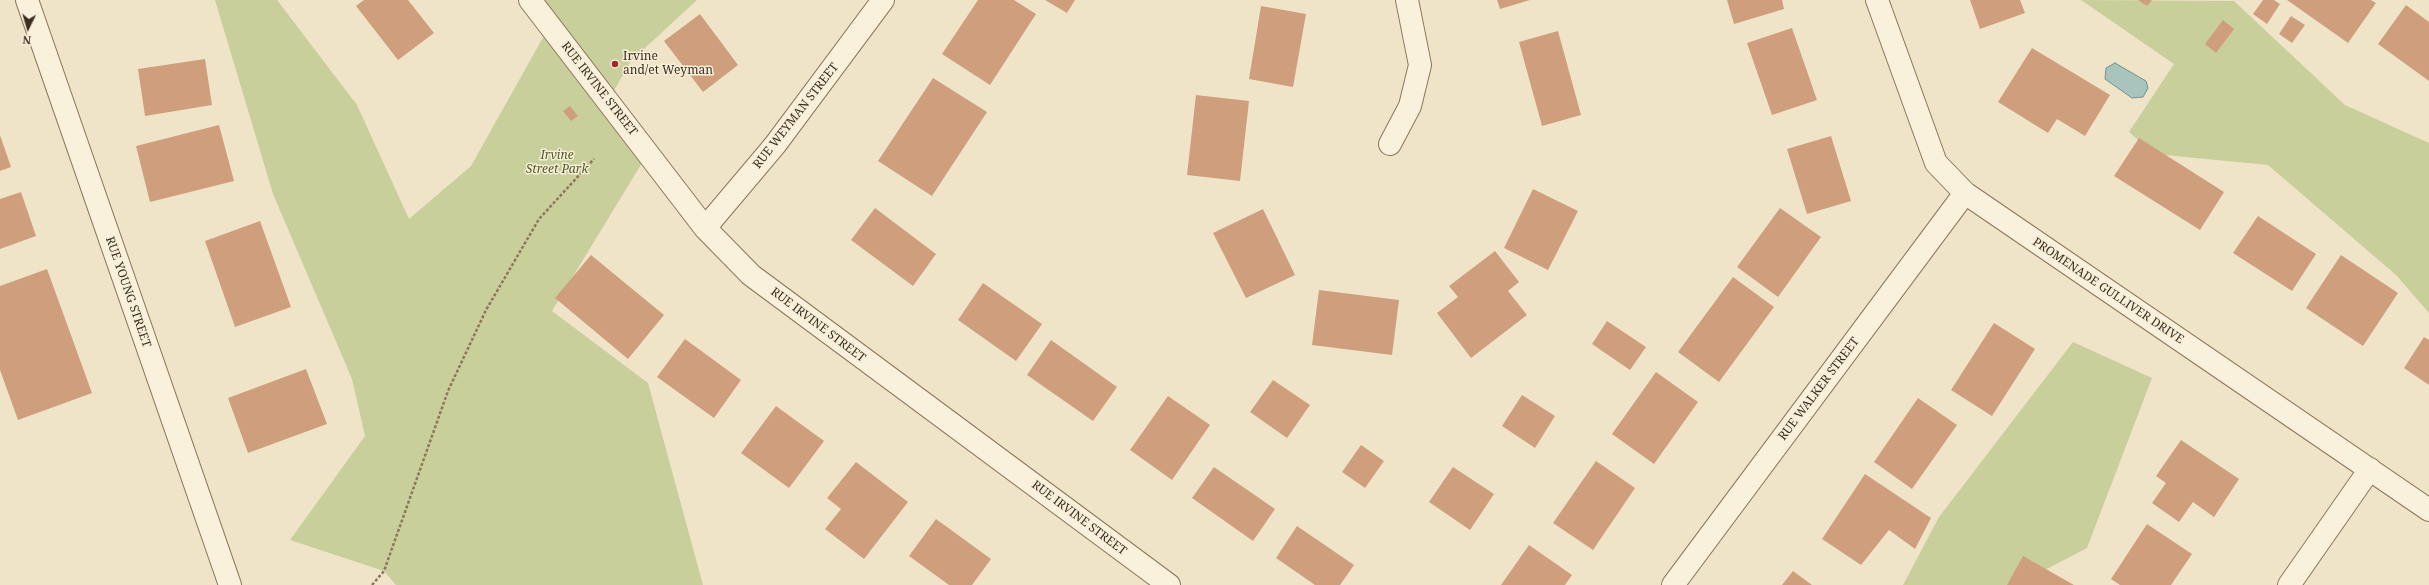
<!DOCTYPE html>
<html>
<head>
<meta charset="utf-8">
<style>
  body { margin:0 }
  #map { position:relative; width:2429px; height:585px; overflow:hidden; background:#f0e4c8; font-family:"Noto Serif",serif }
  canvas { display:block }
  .north { position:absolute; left:8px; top:8px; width:40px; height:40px; -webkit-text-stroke:3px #f7eed8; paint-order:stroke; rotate:185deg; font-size:11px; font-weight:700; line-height:16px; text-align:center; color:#3d2e20 }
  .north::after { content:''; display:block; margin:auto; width:14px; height:18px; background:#3d2e20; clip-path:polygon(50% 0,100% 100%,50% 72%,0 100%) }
</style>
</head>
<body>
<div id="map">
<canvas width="2429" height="585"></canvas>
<div class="north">N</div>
</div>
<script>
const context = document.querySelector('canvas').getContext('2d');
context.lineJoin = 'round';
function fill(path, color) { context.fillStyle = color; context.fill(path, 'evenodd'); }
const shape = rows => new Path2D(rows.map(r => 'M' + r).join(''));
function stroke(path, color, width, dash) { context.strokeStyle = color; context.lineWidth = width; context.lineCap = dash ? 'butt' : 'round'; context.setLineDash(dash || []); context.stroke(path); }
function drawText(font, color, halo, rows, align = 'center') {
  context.font = font + ' "Noto Serif",serif'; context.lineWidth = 3; context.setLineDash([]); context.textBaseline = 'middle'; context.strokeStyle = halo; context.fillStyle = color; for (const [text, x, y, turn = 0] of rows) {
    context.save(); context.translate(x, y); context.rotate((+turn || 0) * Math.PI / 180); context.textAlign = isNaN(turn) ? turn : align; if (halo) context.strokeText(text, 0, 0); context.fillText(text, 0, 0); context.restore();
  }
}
const green = shape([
  [215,0,277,0,357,105,409,219,471,166,550,25,530,0,697,0,631,61,608,101,648,153,552,311,648,383,703,585,396,585,384,571,290,540,365,436,352,379,273,194],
  [2081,0,2234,1,2345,105,2429,143,2429,313,2396,275,2268,165,2154,154,2129,132,2174,64],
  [2073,342,2152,378,2087,548,2016,585,1903,585,1939,517]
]);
const water = shape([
  [2115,63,2146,81,2148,88,2143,97,2132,98,2105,79,2106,68,2115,63]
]);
const building = shape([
  [364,0,408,0,434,33,398,60,356,6],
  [978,0,1014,0,1036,14,990,85,942,54],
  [1045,0,1075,0,1067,13],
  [1497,0,1530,0,1500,9],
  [1727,0,1782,0,1784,9,1734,24],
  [1970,0,2020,0,2025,13,1980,29],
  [2138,0,2152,0,2147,6],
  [2263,0,2274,0,2280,4,2267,24,2253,14],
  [2287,0,2371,0,2376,3,2348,43],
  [2406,5,2429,22,2429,81,2378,44],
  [1261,6,1306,14,1293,87,1249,79],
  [700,14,738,65,703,92,664,41],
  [2291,16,2305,25,2292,43,2279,34],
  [2223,20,2234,29,2216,53,2205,44],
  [1792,28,1817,100,1772,115,1747,43],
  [1558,31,1581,115,1542,126,1519,42],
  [2032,48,2110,95,2085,136,2057,119,2048,133,1998,102],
  [205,59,212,105,145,116,138,69],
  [933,78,987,112,932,196,878,161],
  [1196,95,1249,101,1240,181,1187,175],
  [570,106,578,116,571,121,563,111],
  [219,125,234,181,150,202,136,146],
  [0,135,11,167,0,171],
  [1831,136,1851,201,1807,214,1787,149],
  [2139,138,2224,192,2200,230,2114,176],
  [1533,189,1578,211,1548,270,1504,248],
  [21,192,36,236,0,249,0,199],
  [875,208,936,254,913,286,851,240],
  [1780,208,1821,237,1778,297,1737,267],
  [1263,209,1295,275,1246,298,1213,233],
  [2258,216,2316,254,2292,291,2233,253],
  [260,221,291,307,235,327,205,241],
  [1495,251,1519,282,1508,291,1527,315,1471,358,1437,313,1458,297,1449,286],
  [591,255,664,315,628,359,555,298],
  [2341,255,2398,293,2363,346,2306,308],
  [47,269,92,393,18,420,0,370,0,286],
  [1733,277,1774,307,1719,382,1678,352],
  [983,283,1042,324,1016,361,958,320],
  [1319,290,1399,300,1392,355,1312,345],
  [1607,321,1646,347,1630,370,1592,344],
  [1994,323,2035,349,1992,416,1951,390],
  [2424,337,2429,340,2429,385,2404,368],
  [685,339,741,380,714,418,657,377],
  [1051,340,1117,387,1093,421,1027,375],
  [306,369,327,424,248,453,228,398],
  [1656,372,1698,402,1654,464,1612,434],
  [1273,380,1310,405,1287,438,1250,412],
  [1522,395,1555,416,1535,448,1502,426],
  [1168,396,1210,425,1172,480,1130,450],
  [1918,398,1957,425,1912,489,1874,462],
  [776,406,824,441,789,488,741,453],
  [2181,440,2239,479,2214,517,2193,502,2179,522,2152,503,2166,483,2156,476],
  [1361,445,1384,461,1365,488,1342,472],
  [1596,461,1635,488,1593,550,1553,523],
  [856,462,908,502,864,559,825,529,841,509,827,498],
  [1214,467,1275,509,1253,541,1192,498],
  [1453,467,1494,494,1470,530,1429,502],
  [1865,474,1931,518,1915,549,1889,530,1861,565,1822,539],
  [936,519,991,559,972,585,949,585,909,556],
  [2147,524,2192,554,2171,585,2120,585,2111,579],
  [1297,526,1354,565,1340,585,1315,585,1276,558],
  [1529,545,1572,575,1565,585,1501,585],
  [2023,556,2074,585,2007,585],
  [1793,571,1812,585,1782,585]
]);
const path = shape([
  [372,585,384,571,448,391,486,310,539,219,594,159]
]);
const minor = shape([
  [27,0,230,585],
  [530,0,705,228,751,275,1169,585],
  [1877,0,1936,163,1965,193,2429,510],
  [1390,144,1410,106,1420,65,1407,0],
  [705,228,775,145,883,0],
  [1673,585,1965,193],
  [2289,585,2370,469]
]);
const markers = [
  [615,64,4,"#9e2a2b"]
];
const poiNames = [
  ["Irvine",623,57],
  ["and/et Weyman",623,71]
];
const streetNames = [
  ["RUE IRVINE STREET",599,89,52],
  ["RUE WEYMAN STREET",796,116,-52],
  ["PROMENADE GULLIVER DRIVE",2108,291,34],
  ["RUE YOUNG STREET",128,292,71],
  ["RUE IRVINE STREET",818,325,37],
  ["RUE WALKER STREET",1819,389,-53],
  ["RUE IRVINE STREET",1079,518,37]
];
const parkNames = [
  ["Irvine",557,156],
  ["Street Park",557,170]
];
fill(green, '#c9cf9b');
fill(water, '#a9c4bc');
stroke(water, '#6f938a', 1);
fill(building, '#cf9f7d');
stroke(minor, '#8d765c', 24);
stroke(path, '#8d765c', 2.5, [3, 2]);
stroke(minor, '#faf1dc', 22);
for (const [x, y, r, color] of markers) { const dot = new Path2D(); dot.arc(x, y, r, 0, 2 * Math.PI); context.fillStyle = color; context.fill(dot); stroke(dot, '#f7eed8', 1.5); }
drawText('12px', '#3d2e20', '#f7eed8', poiNames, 'left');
drawText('12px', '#3d2e20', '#f7eed8', streetNames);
drawText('italic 12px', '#4d5a26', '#f7eed8', parkNames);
</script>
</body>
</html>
